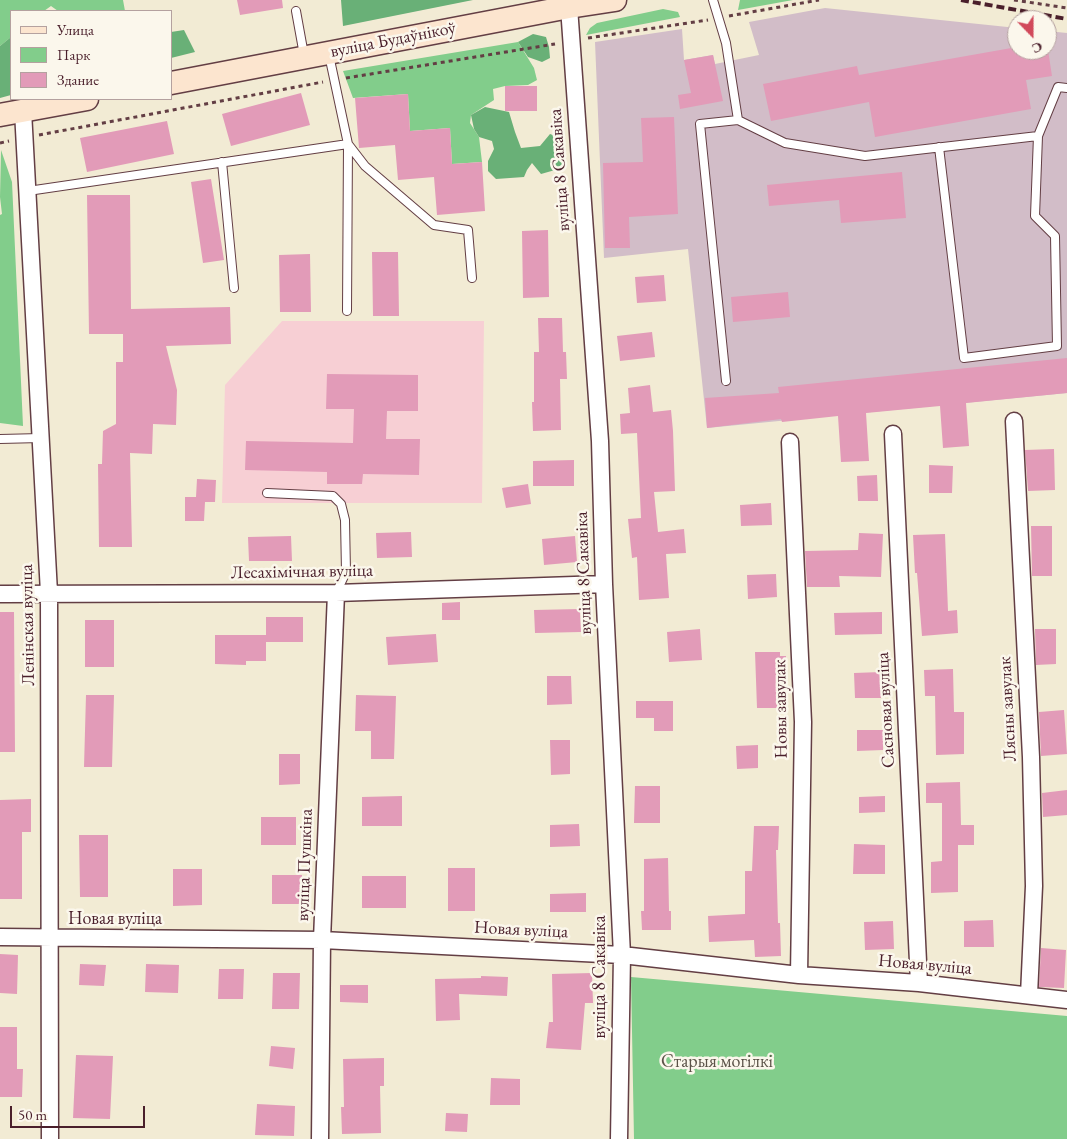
<!DOCTYPE html>
<html>
<head>
<meta charset="utf-8">
<style>
  body { margin:0 }
  #map { position:relative; width:1067px; height:1139px; overflow:hidden; background:#f2ebd4; font-family:"EB Garamond",serif }
  canvas { display:block }
  .legend { position:absolute; left:10px; top:10px; width:162px; height:90px; box-sizing:border-box; background:#fbf7ec; border:1px solid #b4a19f; margin:0; padding:6px 9px; list-style:none; font-size:15px; color:#4a1f2b }
  .legend li { display:flex; align-items:center; gap:10px; height:25px }
  .legend b { width:25px; border:1px solid #b4a19f }
  .north { position:absolute; left:1007px; top:10px; width:50px; height:50px; box-sizing:border-box; background:#fbf7ec; border:1px solid #b4a19f; border-radius:50%; rotate:158deg; font-size:14px; font-weight:700; line-height:20px; text-align:center; color:#4a1f2b }
  .north::after { content:''; display:block; margin:auto; width:18px; height:22px; background:#d1495b; clip-path:polygon(50% 0,100% 100%,50% 72%,0 100%) }
  .scale { position:absolute; left:10px; top:1106px; width:135px; height:22px; box-sizing:border-box; border:2px solid #4a1f2b; border-top:0; padding-left:6px; font-size:15px; line-height:18px; white-space:nowrap; color:#4a1f2b; -webkit-text-stroke:4px #fbf7ec; paint-order:stroke }
</style>
</head>
<body>
<div id="map">
<canvas width="1067" height="1139"></canvas>
<ul class="legend">
<li><b style="height:6px;background:#fce5cf"></b>Улица</li>
<li><b style="height:14px;background:#82cd8b"></b>Парк</li>
<li><b style="height:14px;background:#e29bb8"></b>Здание</li>
</ul>
<div class="north">С</div>
<div class="scale">50 m</div>
</div>
<script>
const context = document.querySelector('canvas').getContext('2d');
context.lineJoin = 'round';
function fill(path, color) { context.fillStyle = color; context.fill(path, 'evenodd'); }
const shape = rows => new Path2D(rows.map(r => 'M' + r).join(''));
function stroke(path, color, width, dash) { context.strokeStyle = color; context.lineWidth = width; context.lineCap = dash ? 'butt' : 'round'; context.setLineDash(dash || []); context.stroke(path); }
function drawText(font, color, halo, rows, align = 'center') {
  context.font = font + ' "EB Garamond",serif'; context.lineWidth = 5; context.setLineDash([]); context.textBaseline = 'middle'; context.strokeStyle = halo; context.fillStyle = color; for (const [text, x, y, turn = 0] of rows) {
    context.save(); context.translate(x, y); context.rotate((+turn || 0) * Math.PI / 180); context.textAlign = isNaN(turn) ? turn : align; if (halo) context.strokeText(text, 0, 0); context.fillText(text, 0, 0); context.restore();
  }
}
const built = shape([
  [282,321,484,321,482,503,222,503,225,385]
]);
const industrial = shape([
  [825,8,1017,28,1017,50,1047,50,1047,31,1067,33,1067,393,707,428,688,249,604,258,595,42,682,29,684,60,713,55,715,64,759,55,749,22]
]);
const green = shape([
  [0,0,123,0,125,11,58,11,51,6,44,11,11,11,11,37,0,46],
  [740,0,793,0,738,10],
  [663,9,678,12,680,17,586,35,590,28,597,23],
  [518,42,534,68,537,80,528,85,505,86,493,89,494,100,471,115,470,123,479,137,482,162,452,164,450,128,410,131,408,94,353,98,343,71],
  [1,150,12,182,23,426,0,423,0,215,2,214,0,197],
  [631,977,1067,1016,1067,1139,634,1139]
]);
const forest = shape([
  [341,0,473,0,343,26],
  [184,30,195,52,171,58,171,32],
  [533,34,546,37,549,47,550,58,542,62,528,57,518,42],
  [11,37,11,95,0,98,0,46],
  [485,107,509,112,515,132,521,148,540,146,550,134,563,139,564,163,555,170,541,174,532,163,527,170,524,177,496,179,488,171,488,161,494,149,492,141,479,137,474,129,471,115]
]);
const building = shape([
  [237,0,282,0,283,8,240,15],
  [1017,47,1017,50,1048,50,1052,76,1026,80,1031,109,875,137,869,102,771,121,763,84,857,66,859,75],
  [713,55,723,101,680,109,678,95,691,93,684,60],
  [505,86,537,86,537,111,505,111],
  [301,93,310,125,231,146,222,114],
  [408,94,410,131,450,128,452,164,482,162,485,211,437,215,434,177,398,180,395,145,359,148,355,98],
  [674,117,678,214,629,217,630,248,605,248,603,163,643,162,641,118],
  [167,121,174,154,87,172,80,138],
  [902,172,906,218,841,223,839,200,769,206,767,185],
  [211,179,224,260,203,263,191,182],
  [87,195,130,195,131,309,230,307,231,344,166,346,177,390,176,425,153,424,152,454,130,453,132,547,99,547,98,464,102,464,103,431,116,424,116,362,123,362,123,334,89,334],
  [548,230,549,297,523,298,522,231],
  [372,252,398,252,399,316,373,316],
  [310,254,311,312,280,312,279,255],
  [664,275,666,301,637,303,635,277],
  [788,292,790,317,733,322,731,297],
  [538,318,562,318,563,352,566,352,567,379,560,379,561,430,533,431,532,402,534,402,534,352,539,352],
  [652,332,655,357,620,361,617,336],
  [1067,358,1067,393,966,403,969,446,943,448,940,406,866,413,869,461,841,462,838,416,782,422,781,419,707,428,705,398,779,393,778,387],
  [327,374,418,375,418,411,387,411,386,439,420,439,419,475,363,474,362,484,327,484,327,472,245,470,246,441,353,443,354,409,326,409],
  [650,385,653,412,671,410,673,431,675,491,654,492,658,532,684,529,686,553,666,554,669,598,639,600,637,557,632,558,628,519,641,518,637,433,621,434,620,414,630,413,628,388],
  [1054,449,1055,490,1028,491,1025,450],
  [574,460,574,486,533,486,533,461],
  [929,465,953,466,952,493,929,493],
  [877,475,878,501,858,501,857,476],
  [197,479,216,480,215,502,205,502,204,521,185,521,185,497,196,497],
  [528,484,531,504,506,508,502,488],
  [771,503,772,525,741,526,740,505],
  [1031,526,1052,526,1052,576,1032,576],
  [411,532,412,557,377,558,376,533],
  [859,533,883,534,881,577,839,576,840,587,807,587,805,551,858,550],
  [945,534,948,611,957,610,958,633,922,636,917,573,915,573,913,535],
  [291,536,292,561,249,561,248,537],
  [575,536,577,562,544,565,542,539],
  [776,574,777,597,748,599,747,575],
  [460,602,460,620,442,620,442,603],
  [580,609,581,632,535,633,534,610],
  [0,612,14,612,15,752,0,752],
  [882,612,882,634,835,635,834,613],
  [266,617,303,617,303,642,266,642,266,661,246,661,246,665,215,664,215,635,266,635],
  [85,620,114,620,114,667,85,667],
  [700,629,702,660,669,662,667,632],
  [1035,629,1056,629,1056,664,1036,665],
  [436,634,438,662,388,665,386,637],
  [755,652,780,652,780,656,786,656,786,678,782,678,782,708,757,708],
  [953,669,954,712,964,712,964,754,936,755,935,696,925,696,924,670],
  [881,672,881,698,855,698,854,673],
  [547,676,571,676,572,704,547,705],
  [86,695,114,695,112,767,84,767],
  [356,695,396,696,394,759,371,759,371,731,355,731],
  [636,701,673,701,673,731,654,731,654,718,636,718],
  [1064,710,1067,754,1041,756,1039,712],
  [857,730,883,730,883,750,857,751],
  [550,740,570,740,570,774,551,775],
  [758,745,758,768,737,769,736,746],
  [279,754,300,754,300,784,279,785],
  [960,782,961,825,974,825,974,845,958,845,958,892,931,893,931,862,942,861,942,803,926,803,926,783],
  [635,786,660,786,660,823,634,823],
  [1067,790,1067,815,1043,817,1042,793],
  [402,796,402,826,362,826,362,797],
  [885,796,885,812,859,813,859,797],
  [31,799,31,832,22,832,22,899,0,899,0,800],
  [261,817,296,817,296,845,261,845],
  [579,824,580,846,550,847,550,825],
  [754,826,779,826,778,850,776,850,778,923,780,923,781,956,755,957,754,940,709,942,708,916,745,914,745,871,752,871],
  [79,835,108,835,108,897,80,897],
  [854,844,885,845,885,874,853,874],
  [668,858,669,911,671,911,671,930,642,930,641,911,644,911,644,859],
  [448,868,475,868,475,911,448,911],
  [173,869,202,869,202,905,173,906],
  [272,875,302,875,302,904,272,904],
  [362,876,406,876,406,908,362,908],
  [586,893,586,912,550,912,550,894],
  [993,920,994,947,964,947,964,921],
  [893,921,894,949,865,950,864,922],
  [1041,948,1066,950,1064,988,1039,987],
  [0,954,18,955,17,994,0,993],
  [80,964,106,965,104,986,79,985],
  [146,964,179,965,178,993,145,992],
  [219,969,244,969,243,999,218,999],
  [273,973,300,973,299,1009,272,1009],
  [592,973,593,1003,585,1003,581,1050,546,1048,549,1022,553,1022,552,974],
  [481,976,508,977,507,996,459,994,460,1020,436,1021,435,979,481,978],
  [340,985,368,985,368,1003,340,1002],
  [0,1027,17,1027,17,1069,23,1069,22,1097,0,1097],
  [271,1046,295,1048,293,1069,269,1066],
  [76,1055,113,1056,110,1119,73,1118],
  [384,1058,384,1086,380,1086,381,1133,342,1134,341,1107,344,1107,343,1059],
  [491,1078,520,1079,520,1105,490,1105],
  [257,1104,295,1106,294,1136,255,1135],
  [446,1113,468,1114,467,1132,445,1131]
]);
const path = shape([
  [1014,0,1067,8],
  [729,16,819,0],
  [588,38,708,20],
  [346,78,555,44],
  [39,135,323,82],
  [0,143,9,141]
]);
const service = shape([
  [713,0,726,43,738,120,785,143,865,156,1038,136,1058,87,1067,88],
  [296,11,304,55],
  [329,55,348,144,347,311],
  [939,147,964,358,1057,346,1055,236,1035,216,1038,136],
  [222,162,234,288],
  [28,191,348,144,365,166,434,225,468,230,472,278],
  [726,381,700,124,738,120],
  [0,439,41,438],
  [267,493,333,496,341,504,345,520,346,572,336,593]
]);
const minor = shape([
  [569,7,600,441,604,584,622,955,619,1139],
  [23,111,49,593,50,1139],
  [1014,421,1031,757,1034,886,1029,995],
  [893,434,919,983],
  [790,442,803,722,799,975],
  [0,594,336,593,604,584],
  [0,937,322,940,622,955,799,975,919,983,1067,1000],
  [320,1139,322,940,336,593]
]);
const secondary = shape([
  [171,83,569,7,615,0],
  [0,115,87,99]
]);
const rail = shape([
  [961,0,1067,19]
]);
const streetNames = [
  ["вуліца Будаўнікоў",393,40,-11],
  ["вуліца 8 Сакавіка",560,170,-94],
  ["Лесахімічная вуліца",302,572,-1],
  ["вуліца 8 Сакавіка",584,573,-92],
  ["Ленінская вуліца",28,625,-91],
  ["Новы завулак",781,709,-91],
  ["Лясны завулак",1008,709,-93],
  ["Сасновая вуліца",886,710,-93],
  ["вуліца Пушкіна",305,865,-88],
  ["Новая вуліца",115,919],
  ["Новая вуліца",521,930,3],
  ["Новая вуліца",925,965,5],
  ["вуліца 8 Сакавіка",600,977,-90]
];
const parkNames = [
  ["Старыя могілкі",717,1062]
];
fill(built, '#f7cfd4');
fill(industrial, '#d2bdc8');
fill(green, '#82cd8b');
fill(forest, '#69b077');
fill(building, '#e29bb8');
stroke(service, '#633e44', 10);
stroke(minor, '#633e44', 19);
stroke(secondary, '#633e44', 25);
stroke(path, '#633e44', 3, [4, 4]);
stroke(service, '#fff', 8);
stroke(minor, '#fff', 16);
stroke(secondary, '#fce5cf', 22);
stroke(rail, '#4a1f2b', 4, [8, 4]);
drawText('18px', '#4a1f2b', '#fbf7ec', streetNames);
drawText('18px', '#5b5348', '#fbf7ec', parkNames);
</script>
</body>
</html>
